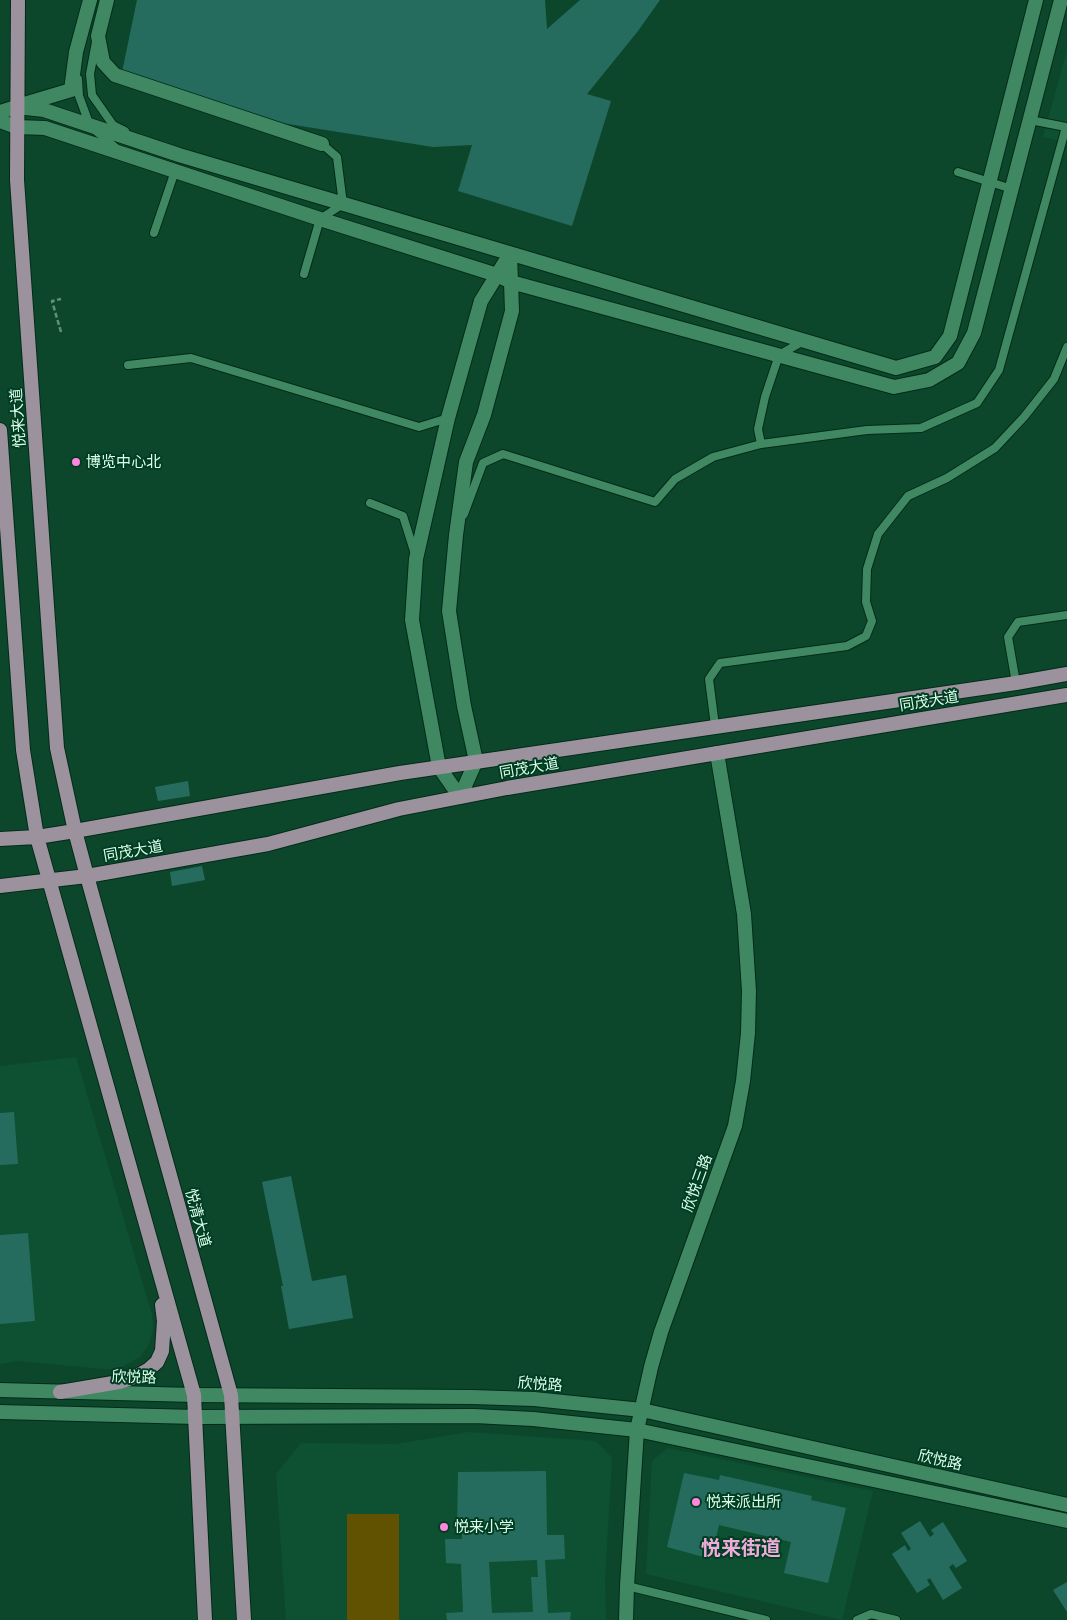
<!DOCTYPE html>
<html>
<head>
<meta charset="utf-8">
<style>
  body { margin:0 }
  canvas { display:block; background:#0c472c }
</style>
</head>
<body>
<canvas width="1067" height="1620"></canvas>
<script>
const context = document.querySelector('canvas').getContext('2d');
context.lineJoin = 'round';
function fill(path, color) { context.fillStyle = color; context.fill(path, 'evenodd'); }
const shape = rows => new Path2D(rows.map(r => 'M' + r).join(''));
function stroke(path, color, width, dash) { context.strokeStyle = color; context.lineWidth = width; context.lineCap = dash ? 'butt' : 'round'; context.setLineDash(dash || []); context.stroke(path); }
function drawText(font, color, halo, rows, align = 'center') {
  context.font = font + ' "Exo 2","Noto Sans SC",sans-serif'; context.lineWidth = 4; context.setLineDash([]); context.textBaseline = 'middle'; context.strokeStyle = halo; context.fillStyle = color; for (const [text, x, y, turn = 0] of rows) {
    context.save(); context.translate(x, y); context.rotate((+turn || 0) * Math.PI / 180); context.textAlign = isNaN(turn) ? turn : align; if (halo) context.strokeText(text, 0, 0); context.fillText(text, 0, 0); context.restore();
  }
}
const built = shape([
  [1067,51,1067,142,1043,137],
  [76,1057,152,1315,153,1329,149,1344,140,1357,115,1370,17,1361,0,1364,0,1066],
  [469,1432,596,1441,612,1458,605,1580,606,1620,286,1620,276,1474,301,1443,396,1444],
  [668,1448,873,1491,842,1620,646,1574,652,1461]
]);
const green = shape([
  [347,1514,399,1514,399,1620,347,1620]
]);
const building = shape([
  [137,0,545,0,547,29,580,0,660,0,638,31,587,94,611,101,572,226,458,191,472,145,433,147,282,123,122,72],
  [188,781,190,796,158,801,155,787],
  [202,866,205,880,172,886,170,872],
  [14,1112,18,1164,0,1165,0,1113],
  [291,1176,312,1281,346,1275,353,1318,289,1329,281,1286,283,1286,262,1182],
  [28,1233,35,1321,0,1324,0,1235],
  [546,1471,547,1535,564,1535,565,1559,545,1560,548,1613,571,1612,570,1620,447,1620,446,1613,463,1612,461,1564,446,1563,445,1539,462,1539,462,1527,457,1527,458,1472],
  [537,1560,538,1577,531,1577,533,1612,492,1613,489,1562],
  [684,1473,719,1480,720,1475,812,1496,811,1500,846,1508,828,1583,784,1573,791,1542,719,1525,711,1559,667,1547],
  [920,1521,930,1537,934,1534,931,1530,943,1522,967,1561,956,1568,953,1564,949,1567,962,1588,943,1600,930,1578,927,1580,930,1585,917,1593,892,1554,905,1545,908,1551,911,1549,901,1533],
  [1067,1582,1067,1612,1053,1590]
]);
const path = shape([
  [61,332,52,301,61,299]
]);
const service = shape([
  [96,42,90,74,92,95,113,125,125,131],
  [78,79,79,96,90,126,116,148],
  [958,172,1012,189],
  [154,233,175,171],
  [304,274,320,219,343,204,337,157,322,144],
  [128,365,191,358,419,427,448,418],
  [761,444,758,429,765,397,779,355,805,340],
  [370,503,403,516,415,554],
  [464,514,483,463,503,454,655,502,675,479,713,457,761,444,867,430,921,428,977,403,999,370,1066,127,1030,120],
  [1016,683,1008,637,1018,622,1067,615],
  [715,726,709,679,720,663,847,646,866,636,872,621,866,602,867,569,878,534,908,496,947,478,995,448,1024,417,1054,379,1067,347],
  [627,1586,766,1620],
  [857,1620,871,1614,896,1620]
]);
const minor = shape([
  [107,0,98,36,103,62,115,75,322,144],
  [21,105,71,90,76,52,90,0],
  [0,112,16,107,44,110,179,155,896,368,935,357,950,336,1036,0],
  [0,121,16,127,45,128,320,219,497,275,511,282,894,387,929,380,958,363,974,333,1061,0],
  [510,254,512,311,484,415,466,462,456,535,449,611,464,706,476,761,460,797,439,767,412,620,416,559,448,418,481,301,510,254]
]);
const tertiary = shape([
  [626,1620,627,1586,637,1430,651,1367,661,1332,735,1126,743,1081,748,1033,749,991,744,914,717,753]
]);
const secondary = shape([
  [0,1390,194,1395,472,1397,534,1399,642,1410,1067,1505],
  [0,1412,196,1417,474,1416,533,1419,637,1430,1067,1521]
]);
const primary = shape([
  [18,0,17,180,57,748,75,831,87,876,231,1395,244,1620],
  [0,430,23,750,37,837,194,1395,205,1620],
  [0,839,37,837,75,831,400,773,1016,683,1067,674],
  [0,886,87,876,268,844,399,809,507,788,1067,695],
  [60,1392,119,1382,137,1376,148,1370,157,1362,162,1351,164,1321,162,1305]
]);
const markers = [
  [76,462,5,"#ff85df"],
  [696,1502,5,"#ff85df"],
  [444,1527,5,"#ff85df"]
];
const streetNames = [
  ["悦来大道",18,418,-94],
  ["同茂大道",929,701,-9],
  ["同茂大道",529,768,-10],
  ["同茂大道",133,851,-10],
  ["欣悦三路",697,1183,-70],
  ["悦清大道",198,1218,75],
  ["欣悦路",134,1377,2],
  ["欣悦路",540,1384,4],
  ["欣悦路",940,1460,13]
];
const poiNames = [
  ["博览中心北",86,462],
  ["悦来派出所",706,1502],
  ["悦来小学",454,1527]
];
const districtNames = [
  ["悦来街道",741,1548]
];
fill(built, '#0d5132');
fill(green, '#605200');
fill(building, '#256c5e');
stroke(service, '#022b18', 10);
stroke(minor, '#022b18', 16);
stroke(tertiary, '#022b18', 16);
stroke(secondary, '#022b18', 16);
stroke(primary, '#022b18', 16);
stroke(path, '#5f9178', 2.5, [5, 2.5]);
stroke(service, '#408862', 8);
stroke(minor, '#408862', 14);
stroke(tertiary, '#408862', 14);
stroke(secondary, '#408862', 14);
stroke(primary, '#9c929e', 14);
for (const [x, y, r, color] of markers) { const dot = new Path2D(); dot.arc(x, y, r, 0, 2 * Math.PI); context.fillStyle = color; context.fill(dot); stroke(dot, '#003d22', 2); }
drawText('15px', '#dbffe9', '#003d22', streetNames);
drawText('15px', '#dbffe9', '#003d22', poiNames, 'left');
drawText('bold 20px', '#efabda', '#003d22', districtNames);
</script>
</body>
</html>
